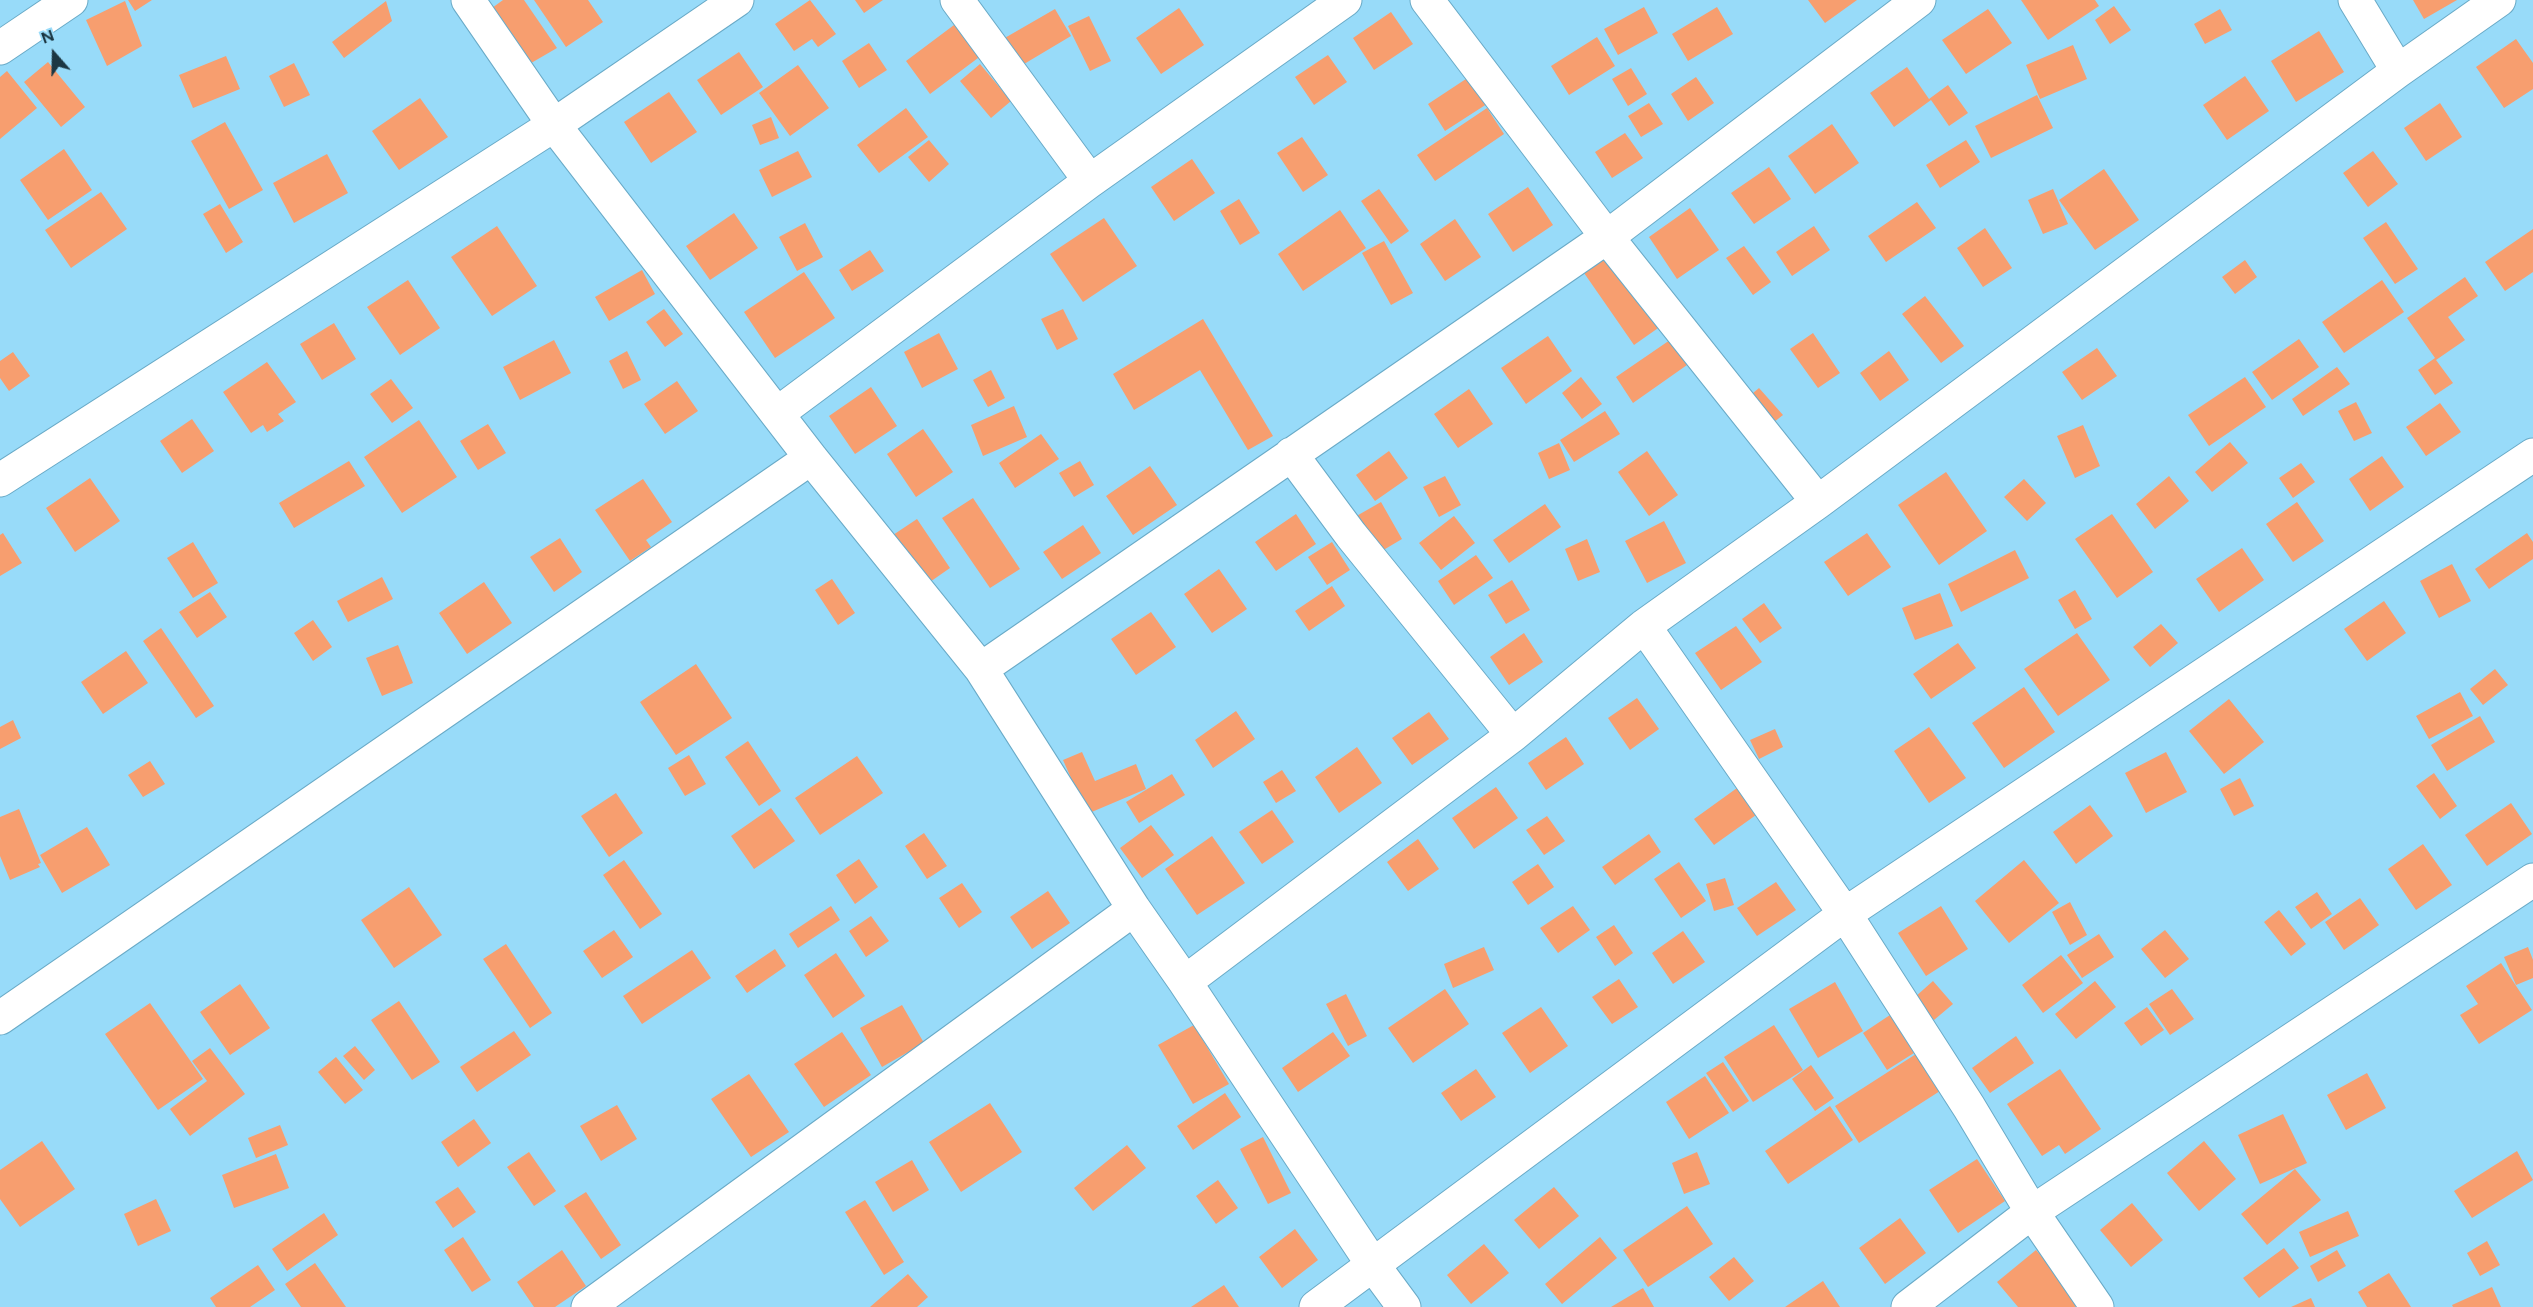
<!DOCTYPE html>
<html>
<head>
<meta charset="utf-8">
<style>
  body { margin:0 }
  #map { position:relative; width:2533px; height:1307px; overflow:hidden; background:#98dbf9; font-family:Figtree,sans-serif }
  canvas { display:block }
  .north { position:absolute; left:24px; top:24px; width:60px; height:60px; -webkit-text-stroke:4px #98dbf9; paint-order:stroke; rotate:340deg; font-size:16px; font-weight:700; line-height:24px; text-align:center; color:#1c3743 }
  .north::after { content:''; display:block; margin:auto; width:21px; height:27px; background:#1c3743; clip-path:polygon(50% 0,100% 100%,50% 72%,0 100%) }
</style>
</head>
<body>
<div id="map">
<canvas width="2533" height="1307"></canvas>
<div class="north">N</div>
</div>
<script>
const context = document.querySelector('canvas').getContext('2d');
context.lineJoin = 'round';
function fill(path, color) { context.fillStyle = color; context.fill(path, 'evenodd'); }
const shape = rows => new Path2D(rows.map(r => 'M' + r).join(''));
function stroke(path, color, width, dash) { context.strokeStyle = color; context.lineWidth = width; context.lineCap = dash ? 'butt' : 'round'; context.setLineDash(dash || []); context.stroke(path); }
const building = shape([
  [128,0,152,0,135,11],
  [503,0,524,0,557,48,526,66,492,8],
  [534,0,588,0,603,22,566,47],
  [810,0,836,34,818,47,812,39,794,51,775,24],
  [855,0,883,0,864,13],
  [1808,0,1857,0,1825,23],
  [2021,0,2095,0,2099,6,2048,40],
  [2413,0,2457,0,2424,19],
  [125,1,142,46,107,66,86,20],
  [386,1,392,21,344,58,332,42],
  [2114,6,2131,30,2110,44,2095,20],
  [1644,7,1658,33,1618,55,1604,29],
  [1717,7,1733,34,1688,61,1672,34],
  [1179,8,1204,45,1161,74,1136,38],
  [1055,9,1071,36,1019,67,1003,39],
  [1988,9,2012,43,1966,74,1942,40],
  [2220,9,2232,30,2205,44,2194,24],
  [1391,12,1413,44,1374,70,1353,38],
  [1089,16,1111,61,1090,71,1068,26],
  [958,22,982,55,930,94,906,61],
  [2319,31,2344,72,2296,102,2271,61],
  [1597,37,1615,66,1569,95,1551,66],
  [2516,39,2533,63,2533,89,2504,108,2476,67],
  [869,43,887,70,859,88,842,61],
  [2073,45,2087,79,2040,99,2026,65],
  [739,52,763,87,721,115,697,80],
  [1328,55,1347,82,1314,105,1295,77],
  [226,56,240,89,193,108,179,75],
  [48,62,85,107,61,127,24,82],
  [294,63,310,95,284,107,269,76],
  [980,64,1011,101,991,118,960,81],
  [798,65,829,108,790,136,759,93],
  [1907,67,1929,99,1948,85,1968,113,1949,126,1931,100,1894,127,1870,93],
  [1631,68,1647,94,1628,106,1612,79],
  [7,71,37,108,0,139,0,77],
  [1472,75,1490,102,1445,131,1428,104],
  [2245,76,2269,111,2227,140,2203,105],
  [1696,77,1714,103,1688,121,1671,94],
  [669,92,697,132,651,163,624,122],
  [2037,95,2053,128,1991,158,1975,126],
  [420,98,448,137,399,170,372,131],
  [1649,103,1663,124,1641,137,1628,116],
  [2440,103,2462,137,2426,161,2404,128],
  [906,108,928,137,879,173,857,145],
  [1487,108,1504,134,1435,181,1417,155],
  [771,117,779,138,760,145,752,125],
  [225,122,263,190,229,209,191,141],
  [1832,124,1859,163,1815,194,1788,156],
  [1625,133,1643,158,1612,178,1595,152],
  [1302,137,1328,175,1303,192,1277,153],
  [929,140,949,164,929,182,908,157],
  [1966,140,1980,162,1940,188,1926,165],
  [64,149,92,190,48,220,20,180],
  [798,151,812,177,772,197,759,170],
  [2373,151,2398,184,2368,207,2343,173],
  [327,154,348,193,294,223,273,183],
  [1192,159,1215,193,1174,221,1151,187],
  [1769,167,1791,199,1754,224,1731,193],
  [2104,169,2139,220,2095,250,2059,200],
  [1528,187,1553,225,1513,252,1488,214],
  [1379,189,1409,231,1391,244,1361,201],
  [2053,189,2068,224,2043,234,2028,200],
  [101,192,127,229,71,268,45,230],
  [1239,199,1260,233,1240,245,1220,211],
  [1917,202,1936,228,1886,262,1868,236],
  [220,204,243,242,226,253,203,214],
  [1690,208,1719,250,1677,279,1649,237],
  [1340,210,1366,248,1303,291,1278,254],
  [734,213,758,248,710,280,686,246],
  [1104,218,1137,266,1083,302,1050,254],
  [1455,219,1481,257,1445,281,1420,244],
  [2386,222,2418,269,2395,284,2363,238],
  [805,223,823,257,797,271,779,237],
  [497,226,537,286,492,316,451,257],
  [1814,226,1830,250,1792,276,1776,252],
  [1985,228,2012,268,1983,287,1957,248],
  [2533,229,2533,272,2505,291,2485,262],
  [1384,241,1413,293,1391,305,1362,253],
  [1744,246,1771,282,1753,295,1726,258],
  [870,250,884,271,852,291,839,270],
  [1609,252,1661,326,1634,345,1582,270],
  [2245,260,2257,277,2235,294,2222,277],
  [642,270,655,294,609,321,595,297],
  [804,272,835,318,775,358,744,312],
  [2465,277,2478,296,2448,317,2465,340,2436,360,2453,383,2435,395,2418,370,2435,358,2407,318],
  [408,280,440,328,400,355,367,307],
  [2382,280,2404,312,2344,353,2322,322],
  [1925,296,1964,346,1941,363,1902,314],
  [664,309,683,334,665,347,646,322],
  [1063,309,1078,339,1057,350,1041,319],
  [1203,319,1273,436,1248,450,1200,370,1134,410,1113,374],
  [334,323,356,359,322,380,300,344],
  [939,333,958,369,922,388,904,352],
  [1813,333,1840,373,1818,388,1790,349],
  [1548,336,1572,371,1526,404,1501,368],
  [2299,339,2319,367,2272,400,2252,372],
  [554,340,571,373,520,400,503,367],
  [1670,340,1687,365,1633,403,1616,377],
  [2097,348,2117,376,2082,400,2062,372],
  [627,351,641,380,623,389,609,361],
  [1889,351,1909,380,1880,401,1860,373],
  [13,352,30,376,9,391,0,378,0,361],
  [267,362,296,402,278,414,284,421,267,432,263,425,251,433,223,392],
  [2337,367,2350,384,2303,416,2292,399],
  [991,370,1005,398,988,407,973,380],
  [1581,377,1602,404,1582,419,1562,393],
  [2245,377,2266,407,2209,446,2188,415],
  [391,379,413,408,392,423,370,394],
  [677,381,698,411,665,434,644,404],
  [871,387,897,426,855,454,829,416],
  [1759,388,1783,415,1769,426,1746,399],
  [1469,389,1493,424,1458,448,1434,414],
  [2356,402,2372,433,2354,441,2338,411],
  [2440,403,2461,432,2426,456,2406,427],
  [1014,406,1027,437,983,456,971,425],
  [1605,411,1620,434,1574,462,1560,440],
  [192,419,214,451,182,473,160,441],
  [419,420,457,477,402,513,364,457],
  [488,424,506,453,478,470,460,441],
  [2083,425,2100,466,2075,478,2057,436],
  [923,429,953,472,916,497,887,454],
  [1041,434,1059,459,1015,488,999,463],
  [2230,442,2248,463,2212,492,2195,472],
  [1559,443,1570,470,1549,479,1538,453],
  [1389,451,1408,478,1375,501,1356,475],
  [1647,451,1678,495,1649,516,1618,472],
  [2382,456,2404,487,2370,511,2349,479],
  [349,461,365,486,294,528,279,503],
  [1080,461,1094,485,1074,497,1059,473],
  [2301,463,2315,482,2293,498,2279,478],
  [1150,466,1177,505,1133,535,1106,496],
  [1946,472,1987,531,1939,565,1898,505],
  [1445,476,1461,505,1439,517,1423,487],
  [2169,476,2189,501,2155,529,2136,504],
  [90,478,120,521,75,552,46,508],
  [643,479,672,522,646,540,651,547,630,561,595,510],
  [2024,479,2046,503,2027,521,2004,497],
  [973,498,1020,569,990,588,942,518],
  [1381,502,1402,539,1375,555,1353,518],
  [2297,502,2324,541,2293,562,2266,524],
  [1545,504,1561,527,1509,563,1493,540],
  [1296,514,1316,544,1276,571,1255,542],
  [2112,514,2153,572,2117,598,2075,539],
  [1454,516,1475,543,1441,570,1419,543],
  [917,519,950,568,927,584,893,535],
  [1664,521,1686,563,1647,583,1625,541],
  [1083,525,1101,553,1062,579,1043,552],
  [3,533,22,563,0,576,0,535],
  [1867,533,1891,567,1848,596,1824,562],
  [2527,533,2533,542,2533,559,2489,589,2475,569],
  [560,538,582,572,554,592,530,557],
  [1587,539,1600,572,1578,581,1565,549],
  [193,542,218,583,193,598,167,558],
  [1332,542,1350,570,1327,585,1308,557],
  [2242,548,2264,580,2219,612,2196,579],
  [2015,550,2029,578,1961,612,1948,584],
  [1476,555,1493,578,1454,605,1438,581],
  [2452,564,2471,601,2439,618,2420,581],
  [1219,569,1247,609,1212,633,1184,594],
  [382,577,393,599,348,622,337,601],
  [832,579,855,613,838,625,815,590],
  [1512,580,1530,610,1506,624,1488,595],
  [484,582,512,623,467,654,439,613],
  [1332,586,1345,606,1309,631,1295,611],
  [2075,590,2092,619,2075,629,2058,600],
  [210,592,227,617,197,638,179,612],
  [1940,593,1953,626,1915,640,1902,608],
  [2384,601,2406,633,2367,661,2344,629],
  [1764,603,1782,628,1760,643,1742,619],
  [1151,612,1176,647,1136,675,1111,639],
  [313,620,332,647,313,661,294,633],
  [2161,624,2178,643,2150,667,2133,647],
  [1736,626,1762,662,1721,690,1695,653],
  [161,628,214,706,196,718,143,641],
  [1524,633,1543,662,1509,685,1490,657],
  [2077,633,2110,680,2058,716,2024,669],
  [1958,643,1976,668,1931,699,1913,674],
  [398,645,413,683,382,696,366,658],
  [126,651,148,683,103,714,81,682],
  [696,664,732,718,676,755,640,702],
  [2495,669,2508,685,2483,705,2470,689],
  [2024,687,2055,732,2004,768,1972,723],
  [2460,692,2473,716,2429,739,2416,716],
  [1637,698,1659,729,1630,750,1608,718],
  [2229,699,2264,742,2224,774,2189,731],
  [1236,711,1255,739,1213,768,1195,740],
  [1429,712,1449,739,1412,765,1392,738],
  [2480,716,2495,742,2447,771,2431,745],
  [13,720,21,738,0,749,0,727],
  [1929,727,1966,778,1929,803,1894,751],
  [1775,729,1783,747,1759,759,1750,740],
  [1566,737,1584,764,1546,790,1528,763],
  [748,741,781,791,759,806,725,757],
  [1357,747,1382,783,1339,813,1315,777],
  [1082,752,1095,781,1136,764,1146,789,1087,814,1063,760],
  [2166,752,2187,792,2146,813,2125,773],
  [689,755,706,784,685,796,668,768],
  [857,756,883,793,820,835,795,798],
  [150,761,165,784,143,797,128,775],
  [1282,770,1296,791,1276,803,1263,782],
  [2434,773,2457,806,2440,819,2416,786],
  [1172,774,1185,795,1139,823,1126,802],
  [2240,778,2254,806,2234,816,2220,789],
  [1496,787,1518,818,1474,849,1452,818],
  [1737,788,1756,815,1714,845,1694,819],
  [616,793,643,833,609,857,581,816],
  [2511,803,2532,834,2487,866,2465,835],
  [2090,805,2113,836,2076,864,2053,832],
  [771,808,795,841,754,869,731,836],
  [19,809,41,863,38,864,40,867,10,880,0,856,0,817],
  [1272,810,1294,842,1262,864,1239,832],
  [1547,816,1565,841,1544,855,1526,830],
  [1151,825,1174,855,1142,878,1120,848],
  [87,827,110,865,62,893,40,855],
  [924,833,947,866,927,879,905,846],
  [1649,834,1661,852,1615,885,1602,867],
  [1212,836,1245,883,1197,915,1165,869],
  [1418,839,1439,869,1408,891,1387,862],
  [2423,844,2452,885,2416,910,2388,869],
  [859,859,878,887,855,904,836,875],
  [624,860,662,914,640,929,603,875],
  [2024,860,2059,903,2009,943,1975,901],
  [1679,862,1706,901,1681,918,1654,879],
  [1538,864,1554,887,1528,905,1512,882],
  [1725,878,1734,905,1714,911,1706,884],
  [1776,882,1796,910,1757,936,1737,908],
  [962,883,982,912,959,928,939,898],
  [409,887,442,935,394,968,361,920],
  [1048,891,1070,923,1032,949,1010,917],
  [2317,892,2332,914,2311,929,2295,907],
  [2360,898,2379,925,2344,950,2325,922],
  [2070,902,2087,935,2070,945,2052,912],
  [831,906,840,920,798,948,789,934],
  [1573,906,1590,930,1558,953,1540,928],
  [1941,906,1968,949,1926,976,1898,933],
  [2279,910,2306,944,2291,956,2264,922],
  [871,916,889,941,866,957,849,931],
  [1614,925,1633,953,1615,966,1596,937],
  [614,930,633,957,602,978,583,951],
  [2165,930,2189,959,2165,978,2141,949],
  [1683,931,1705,962,1673,984,1652,953],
  [2099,934,2114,957,2082,978,2067,955],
  [506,944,552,1013,530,1028,483,959],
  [1484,947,1494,970,1453,988,1444,964],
  [2528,947,2533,960,2533,978,2516,985,2504,957],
  [775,949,786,966,747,993,735,976],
  [692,950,711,978,642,1024,623,996],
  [836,953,865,996,833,1018,804,975],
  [2061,955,2083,983,2043,1013,2022,985],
  [2501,963,2532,1010,2479,1044,2460,1015,2478,1004,2466,986],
  [1619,979,1638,1007,1612,1024,1592,997],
  [1933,981,1953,1004,1934,1020,1915,997],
  [2095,981,2116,1007,2076,1039,2055,1014],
  [1835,982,1863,1031,1818,1058,1789,1009],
  [240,984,270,1028,230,1055,200,1012],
  [1445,989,1469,1024,1413,1063,1388,1028],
  [2172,989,2194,1019,2170,1035,2149,1004],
  [1346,994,1367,1036,1348,1046,1326,1004],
  [399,1001,440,1062,412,1080,371,1020],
  [150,1003,203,1079,158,1110,105,1034],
  [902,1005,924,1043,882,1067,860,1028],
  [1541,1007,1568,1046,1530,1073,1502,1033],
  [2147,1007,2164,1030,2141,1046,2124,1023],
  [1890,1015,1914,1053,1887,1070,1863,1033],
  [1194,1025,1229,1084,1193,1104,1158,1045],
  [1774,1025,1803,1070,1753,1102,1724,1057],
  [514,1031,531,1055,477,1092,460,1067],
  [842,1032,871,1075,824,1107,794,1064],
  [1333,1032,1350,1056,1298,1092,1282,1068],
  [2016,1036,2034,1063,1990,1093,1972,1068],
  [355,1046,375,1070,364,1080,343,1056],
  [210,1048,245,1094,190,1136,170,1109,207,1081,192,1061],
  [1916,1054,1940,1091,1859,1143,1835,1106],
  [336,1057,363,1090,345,1104,318,1072],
  [1723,1062,1749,1101,1733,1112,1706,1073],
  [1811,1065,1834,1098,1815,1111,1792,1079],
  [1476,1069,1496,1097,1461,1121,1441,1093],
  [2060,1069,2101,1129,2065,1154,2059,1145,2042,1156,2007,1104],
  [2367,1073,2386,1108,2346,1130,2327,1095],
  [749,1074,789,1132,751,1157,711,1099],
  [1705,1076,1729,1113,1689,1139,1666,1102],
  [1225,1093,1241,1117,1193,1150,1177,1126],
  [990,1103,1022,1152,961,1192,929,1142],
  [617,1105,637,1139,601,1161,580,1126],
  [1830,1106,1853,1140,1788,1184,1765,1151],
  [2283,1114,2307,1163,2260,1184,2238,1135],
  [474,1119,491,1143,458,1167,441,1142],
  [280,1125,288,1145,256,1158,248,1138],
  [1263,1137,1291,1193,1268,1204,1240,1149],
  [42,1141,75,1189,20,1227,0,1199,0,1170],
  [2204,1141,2236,1179,2199,1211,2167,1173],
  [1127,1145,1146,1168,1093,1211,1074,1188],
  [2517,1151,2533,1180,2472,1218,2454,1191],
  [529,1152,556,1191,534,1206,507,1167],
  [1697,1152,1710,1184,1684,1194,1672,1163],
  [276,1154,289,1188,234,1208,222,1175],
  [1977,1159,2005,1201,1958,1233,1929,1190],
  [912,1160,929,1190,893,1212,875,1182],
  [2295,1169,2321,1200,2267,1245,2241,1214],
  [1218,1180,1238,1208,1216,1224,1196,1196],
  [458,1187,476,1212,453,1228,435,1202],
  [1554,1187,1579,1216,1539,1249,1514,1220],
  [586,1192,621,1245,601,1259,564,1206],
  [156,1199,171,1231,138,1246,124,1214],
  [865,1200,904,1262,884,1275,845,1212],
  [2132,1203,2163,1240,2131,1267,2100,1230],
  [1687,1206,1713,1244,1648,1287,1623,1250],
  [2348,1211,2359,1236,2310,1257,2299,1232],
  [324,1213,338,1235,287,1271,272,1249],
  [1900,1218,1926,1253,1885,1284,1859,1248],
  [1295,1229,1318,1260,1282,1288,1259,1257],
  [463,1237,491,1280,472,1292,444,1250],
  [1600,1237,1617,1258,1562,1304,1545,1284],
  [2487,1241,2500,1265,2480,1276,2467,1253],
  [1484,1244,1509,1273,1471,1304,1447,1275],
  [2284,1248,2299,1268,2259,1298,2243,1278],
  [562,1250,586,1286,555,1307,534,1307,517,1282],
  [2036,1250,2080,1302,2075,1307,2018,1307,1997,1282],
  [2337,1250,2346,1266,2318,1282,2310,1266],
  [1734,1257,1754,1281,1729,1301,1709,1277],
  [315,1263,346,1307,301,1307,285,1284],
  [258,1265,275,1290,250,1307,216,1307,210,1298],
  [2389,1273,2411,1307,2367,1307,2358,1292],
  [908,1274,928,1297,917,1307,870,1307],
  [1823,1281,1840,1307,1785,1307],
  [1224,1285,1239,1307,1191,1307],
  [2492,1287,2501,1307,2453,1307,2452,1305],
  [1643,1288,1654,1307,1611,1307],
  [2311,1298,2315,1307,2291,1307]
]);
const minor = shape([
  [468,0,554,125,811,458,981,669,1134,909,1185,982,1373,1265,1404,1307],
  [957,0,1090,181],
  [1427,0,1607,237,1818,502],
  [2355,0,2398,71],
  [0,48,71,0],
  [778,413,1090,181,1345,0],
  [1291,454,1351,535,1513,735],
  [0,480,554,125,737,0],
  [1644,626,1845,914,1969,1107,2032,1212,2097,1307],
  [981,669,1607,237,1919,0],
  [1185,982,1513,735,1644,626,1818,502,2398,71,2499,0],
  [0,1018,811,458],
  [588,1307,1134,909],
  [1316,1307,1845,914,2533,455],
  [1908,1307,2032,1212,2533,880]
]);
fill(building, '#f79e6f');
stroke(minor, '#69aac7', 35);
stroke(minor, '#fff', 33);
</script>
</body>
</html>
